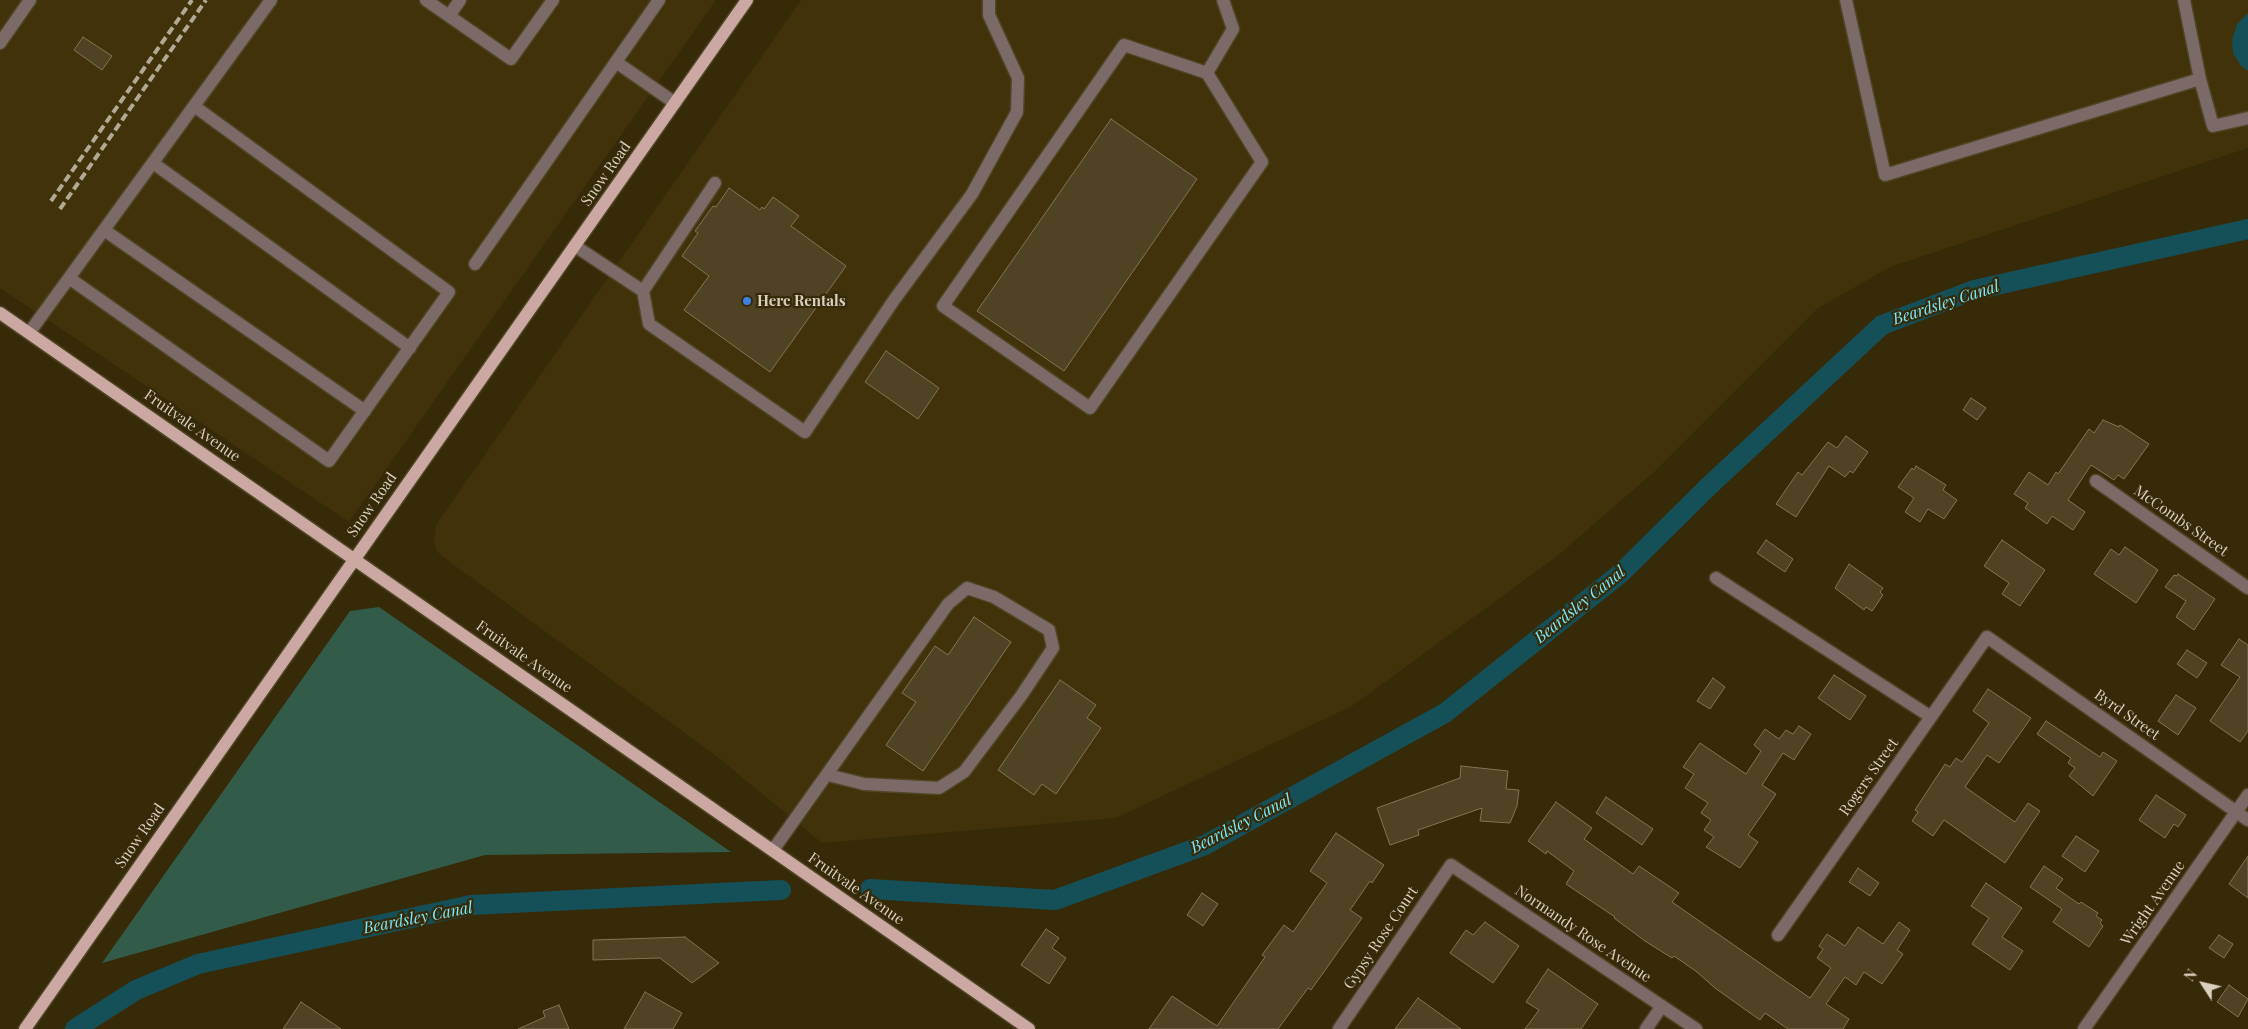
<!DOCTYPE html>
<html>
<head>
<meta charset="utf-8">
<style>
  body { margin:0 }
  #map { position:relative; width:2248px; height:1029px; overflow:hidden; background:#362a09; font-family:"Playfair Display",serif }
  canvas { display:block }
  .north { position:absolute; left:2178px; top:959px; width:50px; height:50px; -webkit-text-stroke:4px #362a09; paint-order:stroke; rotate:305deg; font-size:14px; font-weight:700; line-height:20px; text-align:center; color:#d8d1c0 }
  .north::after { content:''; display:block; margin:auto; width:18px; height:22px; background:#d8d1c0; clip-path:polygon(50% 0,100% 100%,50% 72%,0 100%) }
</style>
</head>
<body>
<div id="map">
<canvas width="2248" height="1029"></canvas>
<div class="north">N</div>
</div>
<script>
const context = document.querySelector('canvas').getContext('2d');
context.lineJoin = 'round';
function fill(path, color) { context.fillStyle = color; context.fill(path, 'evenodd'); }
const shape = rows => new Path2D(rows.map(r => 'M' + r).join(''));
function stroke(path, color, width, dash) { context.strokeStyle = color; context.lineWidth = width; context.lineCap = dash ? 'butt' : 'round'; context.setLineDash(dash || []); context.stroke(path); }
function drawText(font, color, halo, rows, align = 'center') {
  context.font = font + ' "Playfair Display",serif'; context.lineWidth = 4.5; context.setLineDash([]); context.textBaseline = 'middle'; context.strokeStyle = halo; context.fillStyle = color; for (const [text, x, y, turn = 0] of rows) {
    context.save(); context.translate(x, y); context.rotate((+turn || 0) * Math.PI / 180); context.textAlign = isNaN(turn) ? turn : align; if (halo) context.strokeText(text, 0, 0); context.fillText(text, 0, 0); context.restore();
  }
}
const built = shape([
  [0,0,716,0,349,522,0,288],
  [801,0,2248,0,2248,148,1890,267,1817,309,1654,472,1556,557,1352,706,1116,818,822,843,715,755,443,557,437,551,434,543,436,525]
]);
const green = shape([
  [379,607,731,852,485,855,102,963,350,611]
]);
const water = shape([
  [2248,13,2248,71,2241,66,2233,53,2232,40,2237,24]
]);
const canal = shape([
  [870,889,1055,900,1205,845,1445,713,1621,573,1710,485,1882,325,1974,290,2248,229],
  [75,1029,136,990,198,964,471,905,781,890]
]);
const building = shape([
  [83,37,112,56,102,70,74,50,83,37],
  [1111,119,1197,179,1064,371,977,311,1111,119],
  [729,188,760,210,762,207,764,209,773,197,799,216,791,226,846,266,770,372,684,310,709,276,682,256,698,233,695,231,713,206,716,207,729,188],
  [886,351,939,388,918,419,865,382,886,351],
  [1971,398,1986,408,1977,420,1963,410,1971,398],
  [2103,420,2119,427,2120,425,2149,444,2124,479,2118,475,2114,480,2091,465,2068,500,2085,512,2073,530,2052,516,2047,524,2025,508,2028,503,2014,494,2029,472,2048,485,2056,472,2058,474,2089,429,2094,433,2103,420],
  [1846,436,1868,452,1853,473,1850,471,1845,477,1829,466,1796,517,1776,504,1798,472,1802,475,1828,442,1837,448,1846,436],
  [1916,466,1946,485,1943,490,1957,500,1944,519,1928,509,1920,522,1905,512,1914,498,1898,487,1912,468,1914,470,1916,466],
  [1766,540,1793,559,1785,572,1757,553,1766,540],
  [2002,540,2045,570,2020,606,2002,594,2009,583,1984,566,2002,540],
  [2125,547,2158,570,2136,603,2094,574,2111,549,2119,555,2125,547],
  [1849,564,1883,588,1880,592,1883,595,1872,611,1866,607,1864,610,1835,588,1849,564],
  [2178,574,2215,599,2194,630,2176,617,2186,601,2165,587,2174,575,2177,576,2178,574],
  [974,617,1011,642,923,771,886,745,916,702,902,693,935,646,948,655,974,617],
  [2239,639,2248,645,2248,731,2240,742,2210,721,2240,677,2221,665,2239,639],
  [2187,650,2207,663,2197,678,2177,664,2187,650],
  [1834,675,1866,696,1850,720,1818,698,1834,675],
  [1713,678,1725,687,1710,709,1697,701,1713,678],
  [1060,680,1096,705,1087,718,1101,728,1056,794,1042,784,1034,795,998,770,1060,680],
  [1988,689,2031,718,1999,763,1987,755,1965,787,2015,822,2028,803,2040,811,2005,863,1944,820,1933,836,1912,821,1918,812,1915,810,1945,764,1950,767,1956,758,1962,762,1989,723,1973,711,1988,689],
  [2176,695,2196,708,2178,735,2158,721,2176,695],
  [2046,721,2100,757,2103,752,2117,761,2093,796,2069,776,2075,768,2068,763,2071,758,2037,734,2046,721],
  [1799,726,1811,734,1794,760,1783,753,1762,785,1776,794,1748,835,1758,842,1740,868,1706,847,1714,837,1704,830,1711,820,1701,813,1708,803,1685,788,1694,774,1683,767,1700,743,1746,774,1761,751,1754,745,1765,729,1779,739,1786,730,1793,734,1799,726],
  [1461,766,1508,771,1506,789,1519,790,1517,806,1510,823,1480,821,1482,808,1418,830,1419,835,1390,845,1377,808,1460,778,1461,766],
  [2156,795,2186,815,2178,827,2174,824,2165,838,2139,820,2156,795],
  [1606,797,1653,829,1642,845,1596,813,1606,797],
  [1556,802,1592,828,1584,839,1633,874,1639,866,1679,893,1672,902,1810,998,1831,968,1817,958,1823,949,1819,946,1827,934,1845,946,1858,927,1883,944,1899,922,1910,930,1897,950,1903,954,1882,984,1864,972,1856,985,1845,977,1826,1004,1849,1019,1843,1029,1788,1029,1765,1013,1760,1020,1715,988,1697,972,1674,956,1672,958,1645,941,1614,918,1615,917,1566,884,1574,871,1547,851,1546,854,1528,841,1556,802],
  [1336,833,1384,865,1372,883,1370,881,1350,910,1362,918,1311,990,1308,988,1278,1029,1149,1029,1172,996,1217,1026,1265,957,1262,955,1284,925,1293,932,1327,883,1310,871,1336,833],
  [2076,836,2099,851,2085,872,2062,856,2076,836],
  [2248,856,2248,898,2229,884,2248,856],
  [2044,866,2063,879,2056,888,2079,904,2081,902,2098,913,2096,916,2102,920,2100,923,2103,926,2089,947,2053,922,2062,909,2030,887,2044,866],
  [1858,868,1879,883,1870,896,1849,882,1858,868],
  [1986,883,2022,908,2002,937,2023,951,2010,970,1972,944,1989,918,1971,906,1986,883],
  [1202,893,1218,904,1203,926,1187,915,1202,893],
  [1485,922,1519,946,1493,983,1450,953,1466,930,1473,935,1485,922],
  [1046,929,1059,938,1052,948,1066,958,1049,984,1021,965,1046,929],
  [2219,935,2233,944,2224,958,2209,948,2219,935],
  [685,937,719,963,692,983,660,958,593,960,593,940,685,937],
  [1548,969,1598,1004,1581,1029,1525,1029,1539,1010,1526,1002,1548,969],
  [2229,985,2248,999,2238,1017,2217,1002,2229,985],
  [645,992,682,1013,673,1029,624,1029,645,992],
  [1418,998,1461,1029,1395,1029,1418,998],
  [301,1002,341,1029,283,1029,301,1002],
  [559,1005,569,1029,518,1029,545,1017,543,1011,559,1005]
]);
const minor = shape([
  [426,0,511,59,553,0],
  [1846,0,1885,175,2200,79,2184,0],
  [449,16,460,0],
  [0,43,30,0],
  [616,62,675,103],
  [1207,73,1262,162,1090,408,943,306,1124,45,1207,73,1233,29,1223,0],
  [2200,79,2213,126,2248,118],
  [153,163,410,348],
  [104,230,365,411],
  [575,246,643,291,715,183],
  [475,264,659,0],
  [69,278,329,461,449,292,194,106],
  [643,291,649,324,805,432,894,300,972,194,1017,112,1018,78,989,15,989,0],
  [29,333,271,0],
  [2096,481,2248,588],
  [1716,578,1931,717],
  [773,850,948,604,967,588,994,597,1049,630,1053,648,1021,696,964,772,939,788,864,784,828,775],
  [1778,935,1987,637,2248,820],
  [1339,1029,1451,865,1696,1029],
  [1646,1029,1662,1006],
  [2084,1029,2248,795]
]);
const major = shape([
  [0,313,1029,1029],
  [25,1029,747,0]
]);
const rail = shape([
  [51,201,192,0],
  [60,209,206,0]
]);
const markers = [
  [747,301,5,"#3f7fe0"]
];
const streetNames = [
  ["Snow Road",606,174,-55],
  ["Fruitvale Avenue",192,426,35],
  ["Snow Road",372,505,-55],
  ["McCombs Street",2181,521,35],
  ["Fruitvale Avenue",524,657,35],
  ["Byrd Street",2127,715,35],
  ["Rogers Street",1869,777,-55],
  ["Snow Road",140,836,-55],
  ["Fruitvale Avenue",856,889,35],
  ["Wright Avenue",2153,903,-55],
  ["Normandy Rose Avenue",1583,934,34],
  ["Gypsy Rose Court",1381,938,-56]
];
const poiNames = [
  ["Herc Rentals",757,301]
];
const waterNames = [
  ["Beardsley Canal",1946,303,-18],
  ["Beardsley Canal",1580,605,-39],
  ["Beardsley Canal",1241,824,-27],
  ["Beardsley Canal",418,918,-11]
];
fill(built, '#413209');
fill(green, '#335b49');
fill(water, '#155059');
stroke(canal, '#155059', 20);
fill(building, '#504324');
stroke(building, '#827454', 1);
stroke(minor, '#504526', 15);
stroke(major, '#504526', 15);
stroke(minor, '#7b6a67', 12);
stroke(major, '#cba8a2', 12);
stroke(rail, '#b1a994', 4, [8, 4]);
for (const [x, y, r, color] of markers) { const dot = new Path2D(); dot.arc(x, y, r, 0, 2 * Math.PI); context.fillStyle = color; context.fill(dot); stroke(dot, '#362a09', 2); }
drawText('15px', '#d8d1c0', '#362a09', streetNames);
drawText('bold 15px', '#d8d1c0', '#362a09', poiNames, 'left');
drawText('italic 16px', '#7ae9fc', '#362a09', waterNames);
</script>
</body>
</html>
